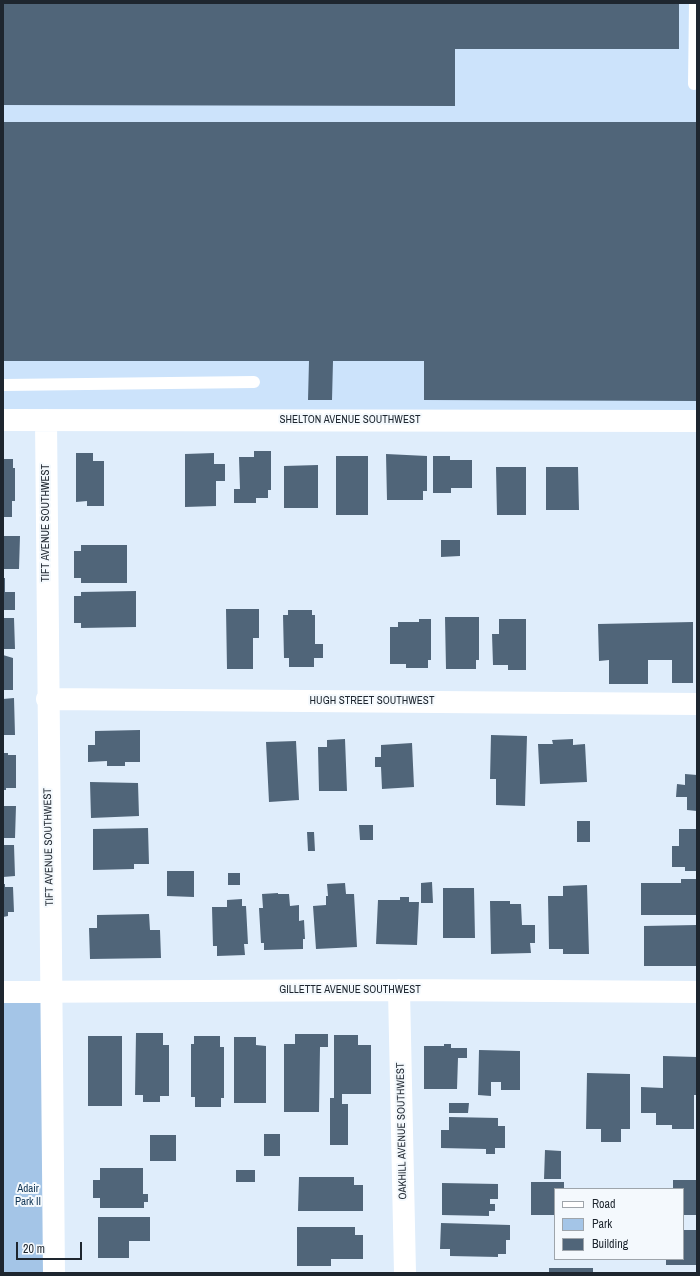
<!DOCTYPE html>
<html>
<head>
<meta charset="utf-8">
<style>
  body { margin:0 }
  #map { position:relative; width:700px; height:1276px; overflow:hidden; background:#dfedfb; font-family:"Archivo Narrow",sans-serif }
  canvas { display:block }
  .frame { position:absolute; inset:0; border:4px solid #1e262f; pointer-events:none }
  .legend { position:absolute; left:554px; top:1188px; width:130px; height:72px; box-sizing:border-box; background:#f4f9fd; border:1px solid #9ea5ab; margin:0; padding:5px 7px; list-style:none; font-size:12px; color:#1e262f }
  .legend li { display:flex; align-items:center; gap:8px; height:20px }
  .legend b { width:20px; border:1px solid #9ea5ab }
  .scale { position:absolute; left:16px; top:1242px; width:66px; height:18px; box-sizing:border-box; border:2px solid #1e262f; border-top:0; padding-left:5px; font-size:12px; line-height:14px; white-space:nowrap; color:#1e262f; -webkit-text-stroke:3px #f4f9fd; paint-order:stroke }
</style>
</head>
<body>
<div id="map">
<canvas width="700" height="1276"></canvas>
<div class="frame"></div>
<ul class="legend">
<li><b style="height:5px;background:#fff"></b>Road</li>
<li><b style="height:11px;background:#a4c5e7"></b>Park</li>
<li><b style="height:11px;background:#506579"></b>Building</li>
</ul>
<div class="scale">20 m</div>
</div>
<script>
const context = document.querySelector('canvas').getContext('2d');
context.lineJoin = 'round';
function fill(path, color) { context.fillStyle = color; context.fill(path, 'evenodd'); }
const shape = rows => new Path2D(rows.map(r => 'M' + r).join(''));
function stroke(path, color, width, dash) { context.strokeStyle = color; context.lineWidth = width; context.lineCap = dash ? 'butt' : 'round'; context.setLineDash(dash || []); context.stroke(path); }
function drawText(font, color, halo, rows, align = 'center') {
  context.font = font + ' "Archivo Narrow",sans-serif'; context.lineWidth = 4; context.setLineDash([]); context.textBaseline = 'middle'; context.strokeStyle = halo; context.fillStyle = color; for (const [text, x, y, turn = 0] of rows) {
    context.save(); context.translate(x, y); context.rotate((+turn || 0) * Math.PI / 180); context.textAlign = isNaN(turn) ? turn : align; if (halo) context.strokeText(text, 0, 0); context.fillText(text, 0, 0); context.restore();
  }
}
const built = shape([
  [3,3,697,3,697,421,3,422]
]);
const green = shape([
  [3,992,51,993,54,1273,3,1273]
]);
const building = shape([
  [3,3,679,3,679,49,455,49,455,106,3,105],
  [3,122,697,122,697,401,424,400,424,361,333,361,332,400,308,400,309,361,3,361],
  [254,451,271,451,271,490,268,490,268,498,256,498,256,503,234,503,234,489,240,489,239,457,254,457],
  [76,453,93,453,93,461,104,461,104,506,87,506,87,501,76,502],
  [214,453,214,464,225,464,225,481,216,481,216,506,185,507,185,454],
  [386,454,427,456,427,491,423,491,423,500,387,500],
  [336,456,368,456,368,515,336,515],
  [433,456,450,456,450,460,472,460,472,488,451,488,451,493,433,493],
  [3,459,13,459,13,468,15,468,15,501,12,501,12,517,3,517],
  [318,465,318,508,284,508,284,466],
  [496,467,526,467,526,515,497,515],
  [546,467,578,467,579,510,546,510],
  [3,536,20,536,19,569,3,569],
  [441,540,460,540,460,556,441,557],
  [81,545,127,545,127,583,81,583,81,578,74,578,74,551,81,551],
  [3,578,5,578,5,592,15,592,15,610,3,610],
  [136,591,136,627,81,628,81,623,74,623,74,596,81,596,81,592],
  [226,609,259,609,259,638,253,638,253,669,227,669],
  [288,610,312,610,312,615,315,615,315,644,323,644,323,658,314,658,314,667,289,667,289,658,284,658,283,615,288,615],
  [445,617,479,617,479,660,476,660,476,669,446,669],
  [3,618,14,618,15,649,3,649],
  [419,619,431,619,431,660,428,660,428,668,406,668,406,664,390,664,390,627,398,627,398,622,419,622],
  [499,619,526,619,526,670,508,670,508,665,493,665,492,634,499,634],
  [693,622,693,683,672,683,672,660,648,660,648,684,609,684,609,660,599,661,598,624],
  [3,655,13,658,13,690,3,690],
  [14,698,15,735,3,735,3,699],
  [140,730,140,762,125,762,125,766,107,766,107,761,88,762,88,745,95,745,95,731],
  [491,735,527,736,525,806,496,805,496,779,490,779],
  [345,739,347,791,319,791,318,747,327,747,327,740],
  [573,739,573,745,585,744,587,782,540,784,538,744,553,744,552,740],
  [296,741,299,800,269,802,266,742],
  [412,743,414,787,382,789,381,767,375,767,375,757,381,757,381,745],
  [3,753,8,753,8,755,16,755,16,788,6,788,6,790,3,790],
  [685,774,697,775,697,811,687,810,687,797,676,797,677,784,685,785],
  [90,782,138,783,139,816,91,818],
  [3,806,16,806,15,838,3,838],
  [577,821,590,821,590,842,577,842],
  [359,825,373,825,373,840,360,840],
  [148,828,149,864,134,864,134,869,93,870,93,829],
  [679,829,697,829,697,871,685,871,685,867,672,867,672,846,679,846],
  [307,832,314,832,315,851,308,851],
  [3,845,14,845,15,876,3,877],
  [167,871,194,871,194,897,167,896],
  [228,873,240,873,240,885,228,885],
  [681,879,697,879,697,915,641,915,641,883,681,883],
  [432,882,433,903,421,903,421,883],
  [345,883,346,894,354,894,357,947,316,949,313,906,326,905,326,896,328,896,327,884],
  [3,884,5,884,5,887,13,887,14,912,8,912,8,916,3,917],
  [587,885,589,954,563,954,563,949,549,949,548,896,563,896,563,886],
  [443,888,474,888,475,938,443,938],
  [278,893,278,894,289,894,290,906,299,905,299,921,304,920,305,939,303,939,303,949,264,950,264,943,261,943,259,908,263,908,262,894],
  [400,897,409,897,409,902,419,902,417,945,376,944,378,900,400,900],
  [242,899,242,906,246,906,248,944,244,944,245,955,217,956,217,946,213,946,212,907,227,907,227,900],
  [490,901,510,901,510,904,521,904,522,925,535,925,535,943,530,943,531,953,491,954],
  [149,914,150,930,160,930,161,958,90,959,89,928,97,928,97,915],
  [697,925,697,966,644,966,644,926],
  [136,1033,163,1033,163,1045,169,1045,169,1096,160,1096,160,1102,143,1102,143,1095,135,1095],
  [295,1034,328,1034,328,1047,320,1047,319,1112,284,1112,284,1044,295,1044],
  [334,1035,358,1035,358,1045,371,1045,371,1094,342,1094,342,1104,348,1104,348,1145,330,1145,330,1098,334,1098],
  [88,1036,122,1036,122,1106,88,1106],
  [194,1036,220,1036,220,1047,224,1047,224,1098,221,1098,221,1107,195,1107,195,1097,191,1097,191,1044,194,1044],
  [234,1037,256,1037,256,1045,266,1046,266,1103,234,1103],
  [444,1044,451,1044,451,1048,467,1048,467,1058,458,1058,457,1089,424,1089,424,1046,444,1046],
  [479,1050,520,1051,520,1090,501,1090,501,1082,491,1082,491,1096,478,1095],
  [663,1056,697,1057,697,1095,694,1095,694,1129,672,1129,672,1125,656,1125,656,1113,641,1113,641,1087,663,1088],
  [587,1073,630,1074,630,1129,621,1129,621,1142,601,1142,601,1129,586,1129],
  [449,1103,469,1103,468,1113,449,1113],
  [449,1117,498,1118,498,1126,505,1126,505,1148,495,1148,495,1154,486,1154,486,1149,441,1148,441,1130,449,1130],
  [264,1134,280,1134,280,1156,264,1156],
  [150,1135,176,1135,176,1161,150,1161],
  [545,1150,561,1151,561,1179,544,1179],
  [100,1168,143,1168,143,1194,148,1194,148,1202,144,1202,144,1208,100,1208,100,1198,93,1198,93,1180,100,1180],
  [236,1170,255,1170,255,1182,236,1182],
  [299,1177,354,1177,354,1185,363,1185,363,1211,298,1211],
  [673,1180,697,1180,697,1215,683,1215,683,1189,673,1189],
  [531,1182,564,1182,564,1189,555,1189,555,1215,531,1215],
  [442,1183,498,1184,498,1199,490,1199,490,1204,495,1204,495,1211,489,1211,489,1216,442,1215],
  [98,1217,150,1217,150,1241,129,1241,129,1258,98,1258],
  [441,1223,510,1225,510,1240,506,1240,506,1254,498,1254,498,1257,450,1256,450,1249,440,1249],
  [297,1227,355,1227,355,1235,363,1235,363,1259,331,1259,331,1266,297,1266],
  [683,1230,697,1230,697,1265,666,1265,666,1259,683,1259],
  [549,1268,593,1268,593,1273,549,1273]
]);
const lane = shape([
  [694,84,695,3],
  [3,385,254,382]
]);
const street = shape([
  [3,420,697,421],
  [46,420,54,1273],
  [47,699,697,704],
  [399,990,405,1273],
  [3,992,399,990,697,992]
]);
const streetNames = [
  ["SHELTON AVENUE SOUTHWEST",350,420],
  ["TIFT AVENUE SOUTHWEST",46,523,-90],
  ["HUGH STREET SOUTHWEST",372,701],
  ["TIFT AVENUE SOUTHWEST",49,847,-91],
  ["GILLETTE AVENUE SOUTHWEST",350,990],
  ["OAKHILL AVENUE SOUTHWEST",402,1131,-91]
];
const parkNames = [
  ["Adair",28,1189],
  ["Park II",28,1202]
];
fill(built, '#cce3fb');
fill(green, '#a4c5e7');
fill(building, '#506579');
stroke(lane, '#fff', 12);
stroke(street, '#fff', 22);
drawText('11px', '#1e262f', '#f4f9fd', streetNames);
drawText('11px', '#0f3353', '#f4f9fd', parkNames);
</script>
</body>
</html>
